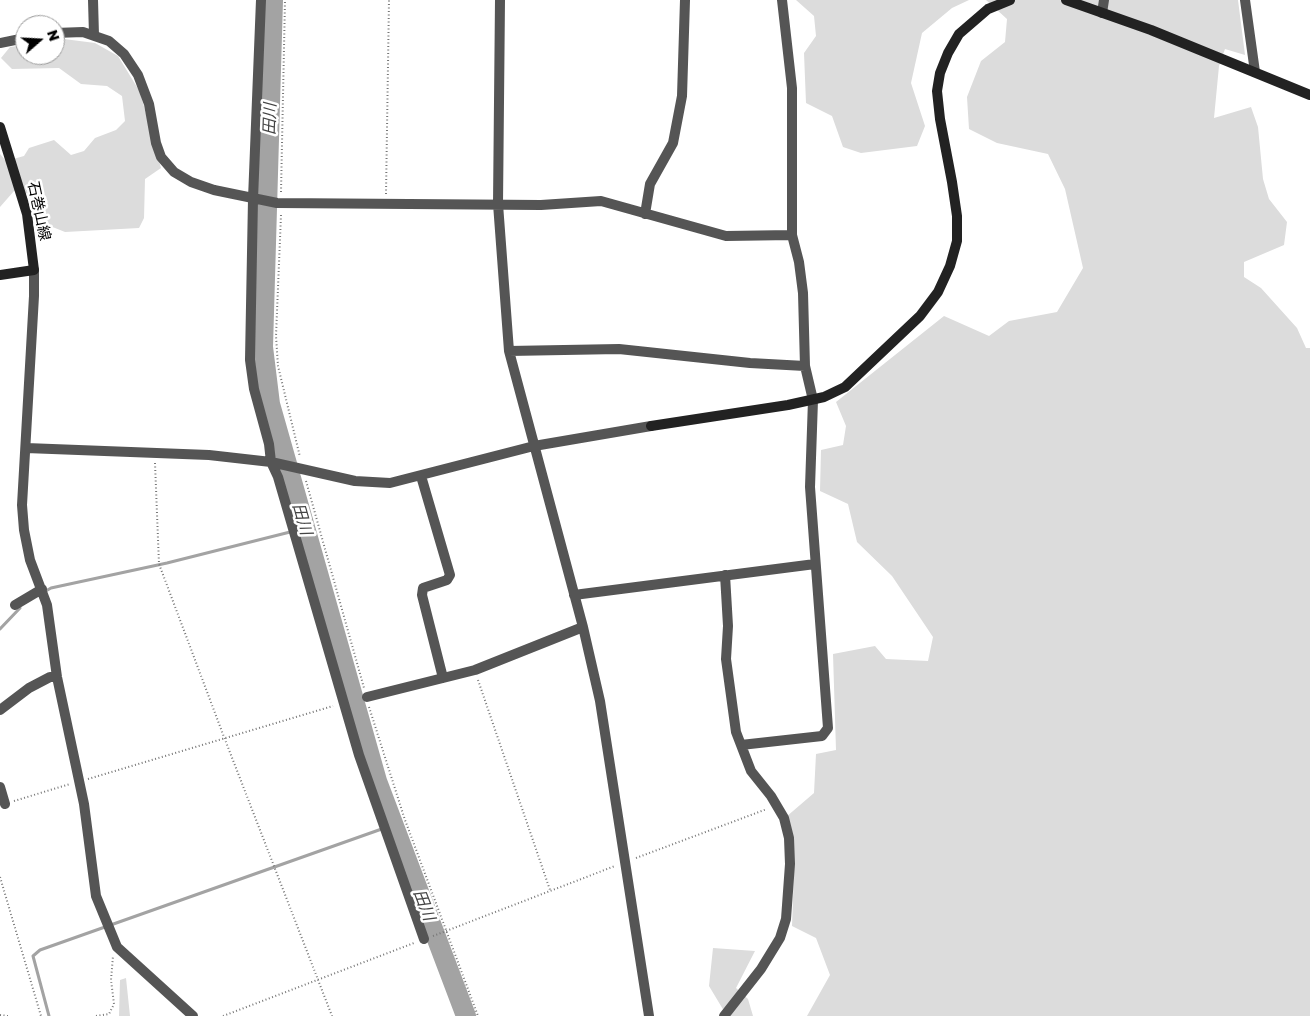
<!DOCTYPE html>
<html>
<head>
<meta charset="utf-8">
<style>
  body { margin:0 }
  #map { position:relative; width:1310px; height:1016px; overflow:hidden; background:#fff; font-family:"Golos Text",sans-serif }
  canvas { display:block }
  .north { position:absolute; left:15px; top:15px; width:50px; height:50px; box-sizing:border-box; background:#fff; border:1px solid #999; border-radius:50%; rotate:71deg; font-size:14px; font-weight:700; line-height:20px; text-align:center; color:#000 }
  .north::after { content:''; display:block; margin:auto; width:18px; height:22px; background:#000; clip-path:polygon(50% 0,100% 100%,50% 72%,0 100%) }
</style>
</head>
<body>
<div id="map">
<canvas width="1310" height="1016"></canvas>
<div class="north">N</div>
</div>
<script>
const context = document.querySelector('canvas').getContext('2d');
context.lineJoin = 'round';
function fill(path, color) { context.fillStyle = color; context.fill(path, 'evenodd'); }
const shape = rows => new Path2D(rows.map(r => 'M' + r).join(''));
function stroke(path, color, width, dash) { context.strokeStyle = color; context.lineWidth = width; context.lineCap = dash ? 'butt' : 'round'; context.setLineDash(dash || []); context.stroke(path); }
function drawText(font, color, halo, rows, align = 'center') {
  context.font = font + ' "Golos Text","Noto Sans JP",sans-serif'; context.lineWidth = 5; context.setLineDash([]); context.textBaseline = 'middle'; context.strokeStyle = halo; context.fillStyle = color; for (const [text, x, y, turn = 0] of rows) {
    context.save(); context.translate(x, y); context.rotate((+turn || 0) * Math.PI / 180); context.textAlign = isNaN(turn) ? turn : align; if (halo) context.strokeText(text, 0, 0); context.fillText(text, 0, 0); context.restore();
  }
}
const green = shape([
  [796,0,969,0,952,8,922,33,911,83,925,126,917,146,861,153,843,147,832,116,806,103,804,53,816,36,814,16],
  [986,0,1238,0,1245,55,1225,49,1219,66,1214,118,1251,107,1258,127,1263,179,1269,199,1287,222,1284,245,1244,262,1244,277,1261,288,1297,328,1306,348,1310,348,1310,1016,807,1016,830,975,816,938,792,926,794,870,786,817,814,793,816,754,836,750,833,654,875,646,886,659,928,661,933,637,892,576,857,542,848,504,820,491,821,450,843,445,846,426,836,402,944,316,989,336,1009,321,1057,312,1083,268,1065,189,1048,154,997,143,969,129,967,97,981,61,1005,42,1007,19],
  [64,39,95,43,118,56,140,92,161,168,145,179,144,218,139,228,65,232,45,224,35,195,14,191,0,207,0,154,6,161,24,156,29,148,54,140,71,155,84,151,95,138,116,130,125,121,122,96,107,86,81,84,59,68,12,69,1,58,10,47,25,45,25,55,55,55,55,41],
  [713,948,755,951,736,988,748,999,753,1016,727,1016,709,986],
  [126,978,130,1016,119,1016,120,980]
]);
const stream = shape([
  [44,592,51,588,167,563,306,528],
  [0,629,20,608],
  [49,1016,33,956,40,950,393,825]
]);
const river = shape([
  [273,0,263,347,270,404,377,781,466,1016]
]);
const path = shape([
  [281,192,285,0],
  [386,194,389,0],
  [281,215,276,336,278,366,300,457],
  [155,463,159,564,224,737,332,1016],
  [306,481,364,688],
  [478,680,550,890],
  [369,707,405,820,478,1016],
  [88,779,333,706],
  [14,801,70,784],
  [636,858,767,809],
  [0,877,41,1016],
  [433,936,615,866],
  [0,1015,8,1016],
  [96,1016,109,1014,114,1004,111,980,113,956],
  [223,1016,414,943]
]);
const street = shape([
  [93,0,94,35],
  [261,0,253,199,250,360,254,389,269,444,271,462,278,477,359,755,424,939],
  [500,0,498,204,509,351,583,627,600,701,649,1016],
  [1245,0,1255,72],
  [1102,13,1104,0],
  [55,33,83,32,109,41,124,54,138,75,149,104,156,143,161,157,174,172,191,182,214,190,277,203,541,205,601,201,726,236,792,235],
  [0,43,25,38],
  [645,214,650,184,673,143,682,96,685,0],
  [34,270,34,296,22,505,24,530,30,560,47,605,57,677,84,804,96,896,117,947,193,1016],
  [509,351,619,349,750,363,805,366],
  [26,448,209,455,271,462,355,481,390,483,534,446,651,426],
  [421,476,450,575,447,580,423,588,422,595,443,678],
  [574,595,815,564],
  [15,605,42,589],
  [367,697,475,670,583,627],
  [0,710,29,688,50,677,57,677],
  [741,745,822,736,828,728,810,487,813,400,805,366,803,293,799,262,792,235,792,88,782,0],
  [0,787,5,804],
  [724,1016,761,969,780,938,786,919,790,864,789,838,784,818,771,796,751,771,736,732,726,659,728,626,725,575]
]);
const secondary = shape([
  [1066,0,1151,30,1310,95],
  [0,127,27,214,34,270,0,275],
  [651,426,788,405,824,397,845,387,920,316,938,292,950,266,957,241,957,216,952,182,940,119,937,91,940,73,948,53,959,34,988,9,1010,0]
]);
const streetNames = [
  ["石巻山線",39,211,78]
];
const waterNames = [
  ["田川",270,119,-88],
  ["田川",302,519,74],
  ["田川",424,905,69]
];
fill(green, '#dcdcdc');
stroke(stream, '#a3a3a3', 3);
stroke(river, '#a3a3a3', 20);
stroke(path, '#777', 2, [1, 2.5]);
stroke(street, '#555', 10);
stroke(secondary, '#222', 10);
drawText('15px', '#000', '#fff', streetNames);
drawText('italic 16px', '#444', '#fff', waterNames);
</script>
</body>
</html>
